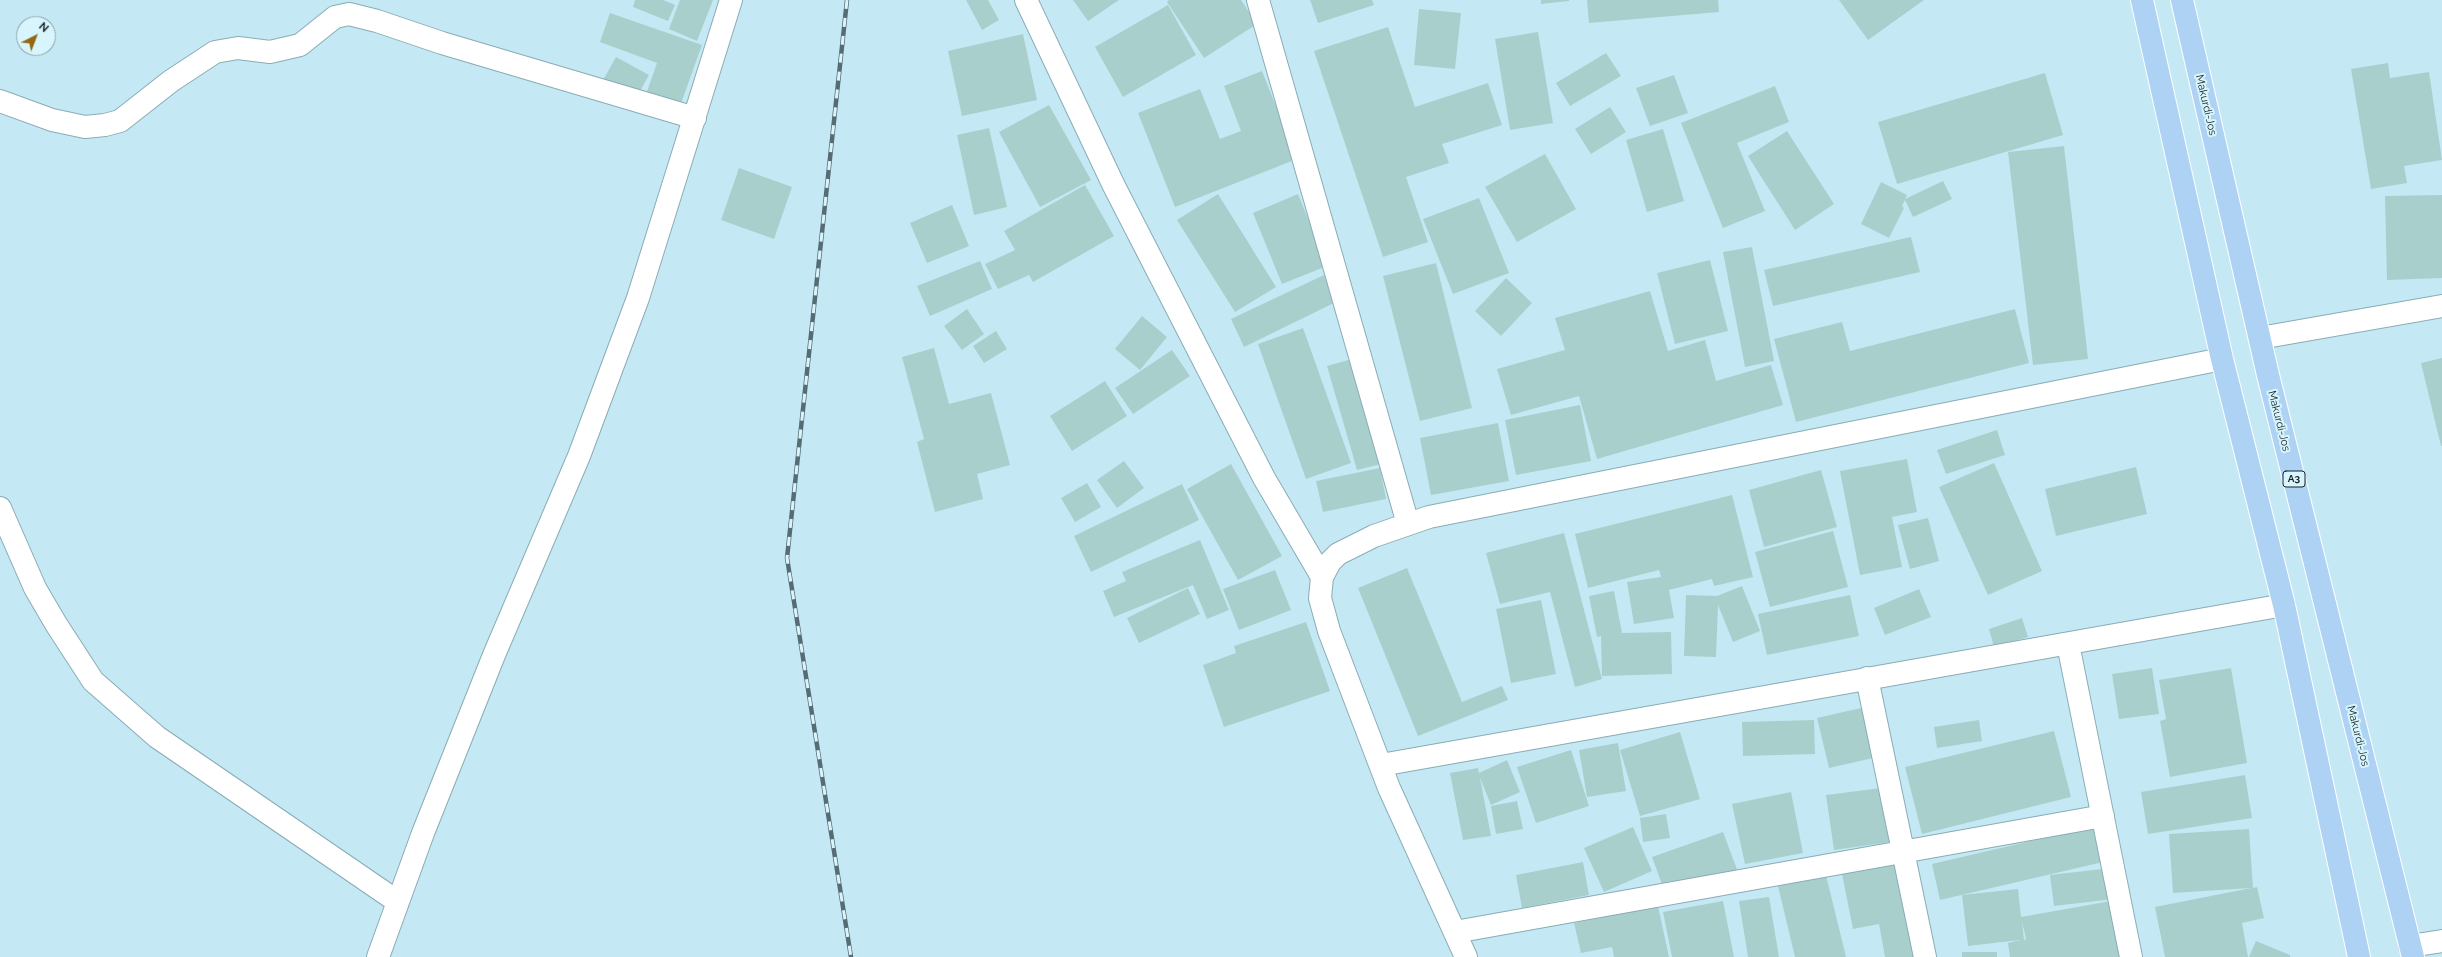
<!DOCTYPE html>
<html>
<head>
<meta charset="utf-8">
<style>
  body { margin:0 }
  #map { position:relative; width:2442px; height:957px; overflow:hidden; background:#c5e9f4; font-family:Raleway,sans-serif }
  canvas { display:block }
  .north { position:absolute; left:16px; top:16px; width:40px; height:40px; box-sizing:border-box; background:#d8f5fd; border:1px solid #8aa1a7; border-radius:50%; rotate:42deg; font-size:11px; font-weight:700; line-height:16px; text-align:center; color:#162327 }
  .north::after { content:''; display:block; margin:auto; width:14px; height:18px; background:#936812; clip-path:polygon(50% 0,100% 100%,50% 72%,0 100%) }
</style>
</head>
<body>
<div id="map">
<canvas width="2442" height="957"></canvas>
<div class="north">N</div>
</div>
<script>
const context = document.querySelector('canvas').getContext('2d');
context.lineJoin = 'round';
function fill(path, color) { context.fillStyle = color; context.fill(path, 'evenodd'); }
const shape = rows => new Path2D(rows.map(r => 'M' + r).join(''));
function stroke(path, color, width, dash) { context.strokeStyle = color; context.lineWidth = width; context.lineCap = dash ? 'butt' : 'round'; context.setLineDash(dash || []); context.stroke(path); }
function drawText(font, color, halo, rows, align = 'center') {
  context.font = font + ' Raleway,sans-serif'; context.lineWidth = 4; context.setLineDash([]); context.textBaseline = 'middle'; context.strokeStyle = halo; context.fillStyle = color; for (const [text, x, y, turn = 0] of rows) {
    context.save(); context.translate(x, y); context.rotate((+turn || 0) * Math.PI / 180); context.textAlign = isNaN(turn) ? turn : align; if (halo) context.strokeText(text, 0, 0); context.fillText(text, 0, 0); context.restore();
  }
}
const building = shape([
  [635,0,663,0,675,5,668,21,633,7],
  [680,0,713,0,697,41,669,29],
  [966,0,988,0,999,20,982,30],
  [1073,0,1119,0,1088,21],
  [1169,0,1241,0,1257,24,1204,58,1167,2],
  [1310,0,1372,0,1374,5,1318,23],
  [1541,0,1569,0,1569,1,1541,4],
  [1587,0,1718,0,1719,12,1589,23],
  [1839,0,1924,0,1868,40],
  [1168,5,1196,55,1123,97,1095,47],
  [1419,9,1461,13,1455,69,1414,65],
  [610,13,702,45,678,112,644,100,657,63,600,42],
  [1388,27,1415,107,1488,83,1502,125,1442,144,1449,163,1406,177,1428,242,1383,257,1314,51],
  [1538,32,1553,123,1510,130,1495,39],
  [1023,34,1037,100,962,116,948,51],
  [1606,53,1621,76,1570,106,1556,83],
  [616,57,649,75,635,100,602,82],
  [2388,63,2390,78,2429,72,2442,160,2404,166,2407,183,2371,189,2351,69],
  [1262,71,1297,159,1175,207,1138,113,1200,89,1220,139,1241,131,1224,86],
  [2045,73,2063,135,1897,184,1878,122],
  [1674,75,1688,113,1650,126,1636,88],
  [1775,86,1789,122,1737,143,1765,211,1723,228,1681,123],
  [1049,105,1091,180,1040,207,999,132],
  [1610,107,1626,132,1591,154,1575,129],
  [989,128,1007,207,974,215,957,135],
  [1663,129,1684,201,1647,212,1626,140],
  [1787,131,1834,204,1795,230,1748,156],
  [2064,146,2088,359,2033,365,2008,152],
  [1545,154,1576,209,1517,242,1485,187],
  [739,168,792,187,774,239,721,220],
  [1943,181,1952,199,1913,217,1905,200,1902,206,1904,208,1889,238,1861,224,1881,182,1907,195,1905,199],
  [1085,185,1114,236,1033,282,1029,275,998,289,985,264,1015,250,1004,231],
  [1218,194,1276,287,1235,312,1177,220],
  [1298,194,1327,266,1282,284,1253,213],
  [2442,195,2442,278,2387,280,2385,196],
  [1479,198,1509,273,1453,294,1423,219],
  [952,205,969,246,927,263,910,223],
  [1911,237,1920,272,1773,306,1764,270],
  [1752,247,1774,361,1745,367,1723,252],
  [1710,260,1728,331,1675,344,1657,273],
  [980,261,992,289,930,316,917,286],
  [1436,263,1472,408,1420,421,1383,276],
  [1324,275,1336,302,1244,347,1231,319],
  [1506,278,1532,303,1501,336,1475,311],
  [1650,291,1668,351,1705,340,1716,381,1771,365,1783,405,1597,459,1579,396,1511,415,1497,369,1565,350,1555,318],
  [967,309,984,334,962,350,944,326],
  [2015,309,2029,363,1796,422,1774,339,1842,322,1850,351],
  [1142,316,1167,337,1140,370,1115,349],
  [1303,328,1351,463,1306,479,1258,344],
  [996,331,1007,349,984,363,973,346],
  [934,348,949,404,991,393,1010,465,977,474,983,499,935,512,917,442,924,439,902,357],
  [1172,350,1190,376,1133,414,1115,388],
  [1359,357,1389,462,1357,470,1327,366],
  [2442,358,2442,446,2441,446,2421,363],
  [1105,381,1127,416,1072,451,1050,416],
  [1580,405,1591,461,1516,475,1505,420],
  [1498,423,1509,481,1431,495,1420,438],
  [1997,430,2005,455,1946,474,1937,450],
  [1907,459,1917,512,1892,517,1902,567,1860,575,1840,471],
  [1124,461,1144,488,1117,508,1097,480],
  [1994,463,2042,571,1988,595,1939,487],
  [1231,464,1282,556,1238,580,1187,489],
  [2136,467,2147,514,2056,536,2045,489],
  [1380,468,1386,499,1323,512,1316,481],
  [1821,470,1837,527,1764,547,1749,490],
  [1087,483,1101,507,1075,522,1061,498],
  [1182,484,1199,520,1091,572,1074,536],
  [1732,495,1753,577,1714,586,1712,579,1669,590,1674,618,1634,624,1627,582,1661,577,1659,570,1588,588,1575,534],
  [1928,518,1939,561,1910,569,1898,525],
  [1833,531,1848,587,1770,607,1755,552],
  [1564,533,1602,679,1575,687,1550,592,1500,604,1486,553],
  [1200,540,1229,610,1207,619,1193,585,1114,617,1103,591,1126,581,1122,572],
  [1407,568,1462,702,1502,686,1508,700,1418,736,1358,588],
  [1275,570,1291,610,1239,630,1223,589],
  [1742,586,1760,631,1733,642,1718,605,1716,657,1684,656,1686,595,1717,596],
  [1188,588,1200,614,1139,643,1127,618],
  [1919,589,1931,617,1885,635,1874,608],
  [1614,591,1622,633,1671,632,1672,674,1602,676,1601,636,1597,637,1589,596],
  [1850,595,1859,636,1767,655,1758,614],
  [1541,600,1556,674,1511,683,1496,609],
  [2022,618,2028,637,1994,647,1989,629],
  [1306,622,1330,691,1224,727,1203,665,1236,653,1234,646],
  [2152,668,2159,714,2119,719,2112,674],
  [2231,668,2247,763,2170,777,2160,721,2166,719,2159,680],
  [1870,706,1882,756,1829,768,1817,718],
  [1814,720,1815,754,1743,756,1742,722],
  [1979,720,1982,741,1937,748,1934,727],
  [2054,731,2071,797,1922,834,1905,767],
  [1680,732,1700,799,1640,816,1620,750],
  [1618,743,1626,791,1587,797,1579,750],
  [1571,750,1589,806,1536,823,1517,767],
  [1507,760,1520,792,1491,805,1480,778,1491,836,1463,840,1450,773,1478,768,1479,773],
  [2245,775,2252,818,2148,834,2141,792],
  [1890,787,1897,841,1834,850,1826,795],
  [1791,792,1803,853,1745,864,1732,804],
  [1517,801,1523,829,1496,834,1491,806],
  [1666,814,1670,838,1643,842,1640,818],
  [2108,823,2116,859,1940,900,1932,864],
  [1633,827,1652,871,1604,892,1584,848],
  [2249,829,2253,888,2257,887,2264,918,2242,923,2248,957,2165,957,2155,907,2251,888,2173,893,2169,834],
  [1723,832,1738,872,1667,898,1652,857],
  [1583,862,1589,895,1522,908,1516,875],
  [1902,862,1922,957,1885,957,1879,924,1853,929,1842,874],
  [2111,868,2114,899,2054,906,2050,875],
  [1826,875,1846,957,1795,957,1778,886],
  [2018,889,2021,917,2111,901,2121,957,2010,957,2008,943,2020,940,1968,946,1962,895],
  [2022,921,2026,939,2024,940],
  [1769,897,1779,957,1748,957,1739,901],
  [1723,901,1734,957,1672,957,1663,912],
  [1658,906,1669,957,1614,957,1612,947,1581,953,1574,923],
  [2256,941,2290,955,2290,957,2249,957],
  [1962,952,1997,952,1997,957,1962,957]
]);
const street = shape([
  [1026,0,1114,186,1264,478,1322,577],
  [1258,0,1408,524],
  [0,101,52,120,85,127,105,125,120,121,171,81,215,52,238,48,270,52,300,45,335,17,349,14,377,21,442,43,695,118],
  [2260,338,2442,306],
  [0,508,35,588,56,624,93,681,157,737,398,902],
  [2068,644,2131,957],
  [1867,678,1925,957],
  [1381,765,2284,605],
  [1455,932,2103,816],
  [2410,946,2442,941],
  [378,957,423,833,494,655,579,456,638,298,731,0],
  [1466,957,1389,788,1329,631,1320,598,1322,577,1330,562,1338,554,1374,536,1429,517,2222,359]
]);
const highway = shape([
  [2142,0,2222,359,2284,605,2359,957],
  [2182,0,2268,375,2413,957]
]);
const rail = shape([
  [847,0,787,558,851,957]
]);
const shields = [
  [2294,479,22]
];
const shieldNames = [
  ["A3",2294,479]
];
const streetNames = [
  ["Makurdi-Jos",2206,105,77],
  ["Makurdi-Jos",2279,421,76],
  ["Makurdi-Jos",2358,736,76]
];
fill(building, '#a9cfcc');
stroke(street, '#89acb6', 24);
stroke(highway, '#fff', 24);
stroke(street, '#fff', 22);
stroke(highway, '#add2f3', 22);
stroke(rail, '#566c72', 4.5);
stroke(rail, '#d8f5fd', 3, [9]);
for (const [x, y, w] of shields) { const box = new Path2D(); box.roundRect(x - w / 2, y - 8, w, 16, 3); context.fillStyle = '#d8f5fd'; context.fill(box); stroke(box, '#162327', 1); }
drawText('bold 10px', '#162327', null, shieldNames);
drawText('11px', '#162327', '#d8f5fd', streetNames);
</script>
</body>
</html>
